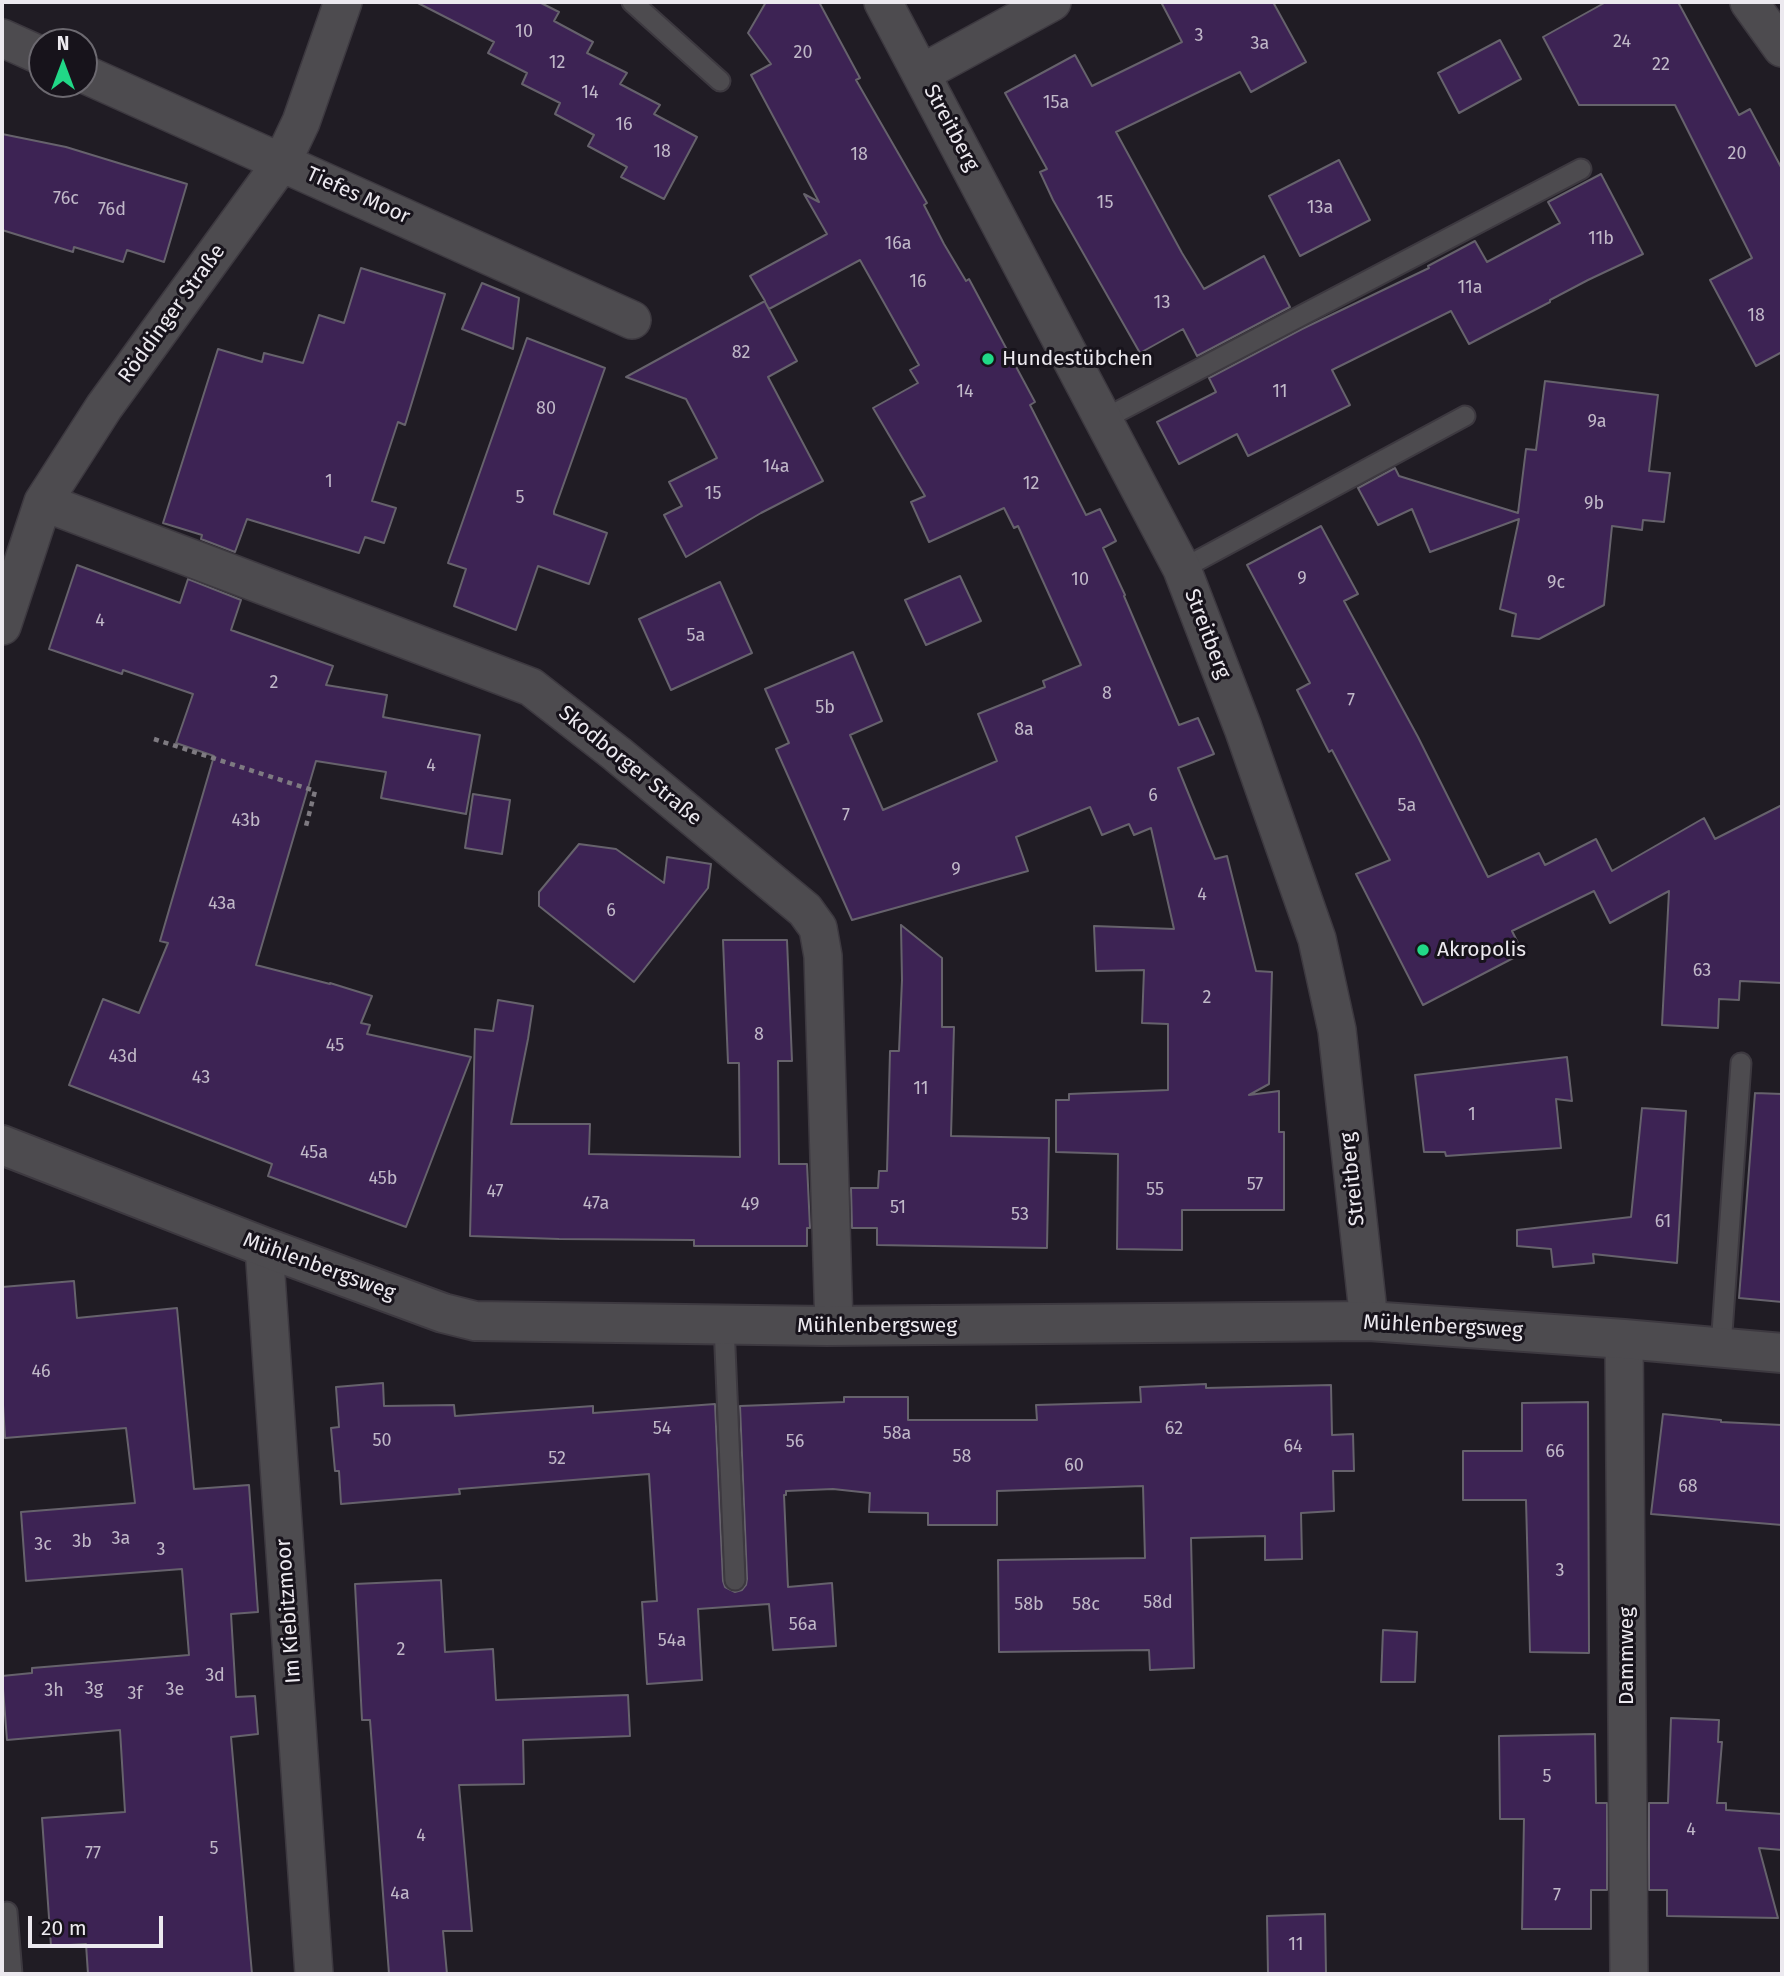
<!DOCTYPE html>
<html>
<head>
<meta charset="utf-8">
<style>
  body { margin:0 }
  #map { position:relative; width:1784px; height:1976px; overflow:hidden; background:#201c24; font-family:"Fira Sans",sans-serif }
  canvas { display:block }
  .frame { position:absolute; inset:0; border:4px solid #ece9ef; pointer-events:none }
  .north { position:absolute; left:28px; top:28px; width:70px; height:70px; box-sizing:border-box; background:#17131b; border:2px solid #6c6970; border-radius:50%; rotate:0deg; font-size:19px; font-weight:700; line-height:28px; text-align:center; color:#ece9ef }
  .north::after { content:''; display:block; margin:auto; width:24px; height:32px; background:#21d887; clip-path:polygon(50% 0,100% 100%,50% 72%,0 100%) }
  .scale { position:absolute; left:28px; top:1916px; width:135px; height:32px; box-sizing:border-box; border:4px solid #ece9ef; border-top:0; padding-left:9px; font-size:21px; line-height:24px; white-space:nowrap; color:#ece9ef; -webkit-text-stroke:5px #17131b; paint-order:stroke }
</style>
</head>
<body>
<div id="map">
<canvas width="1784" height="1976"></canvas>
<div class="frame"></div>
<div class="north">N</div>
<div class="scale">20 m</div>
</div>
<script>
const context = document.querySelector('canvas').getContext('2d');
context.lineJoin = 'round';
function fill(path, color) { context.fillStyle = color; context.fill(path, 'evenodd'); }
const shape = rows => new Path2D(rows.map(r => 'M' + r).join(''));
function stroke(path, color, width, dash) { context.strokeStyle = color; context.lineWidth = width; context.lineCap = dash ? 'butt' : 'round'; context.setLineDash(dash || []); context.stroke(path); }
function drawText(font, color, halo, rows, align = 'center') {
  context.font = font + ' "Fira Sans",sans-serif'; context.lineWidth = 6; context.setLineDash([]); context.textBaseline = 'middle'; context.strokeStyle = halo; context.fillStyle = color; for (const [text, x, y, turn = 0] of rows) {
    context.save(); context.translate(x, y); context.rotate((+turn || 0) * Math.PI / 180); context.textAlign = isNaN(turn) ? turn : align; if (halo) context.strokeText(text, 0, 0); context.fillText(text, 0, 0); context.restore();
  }
}
const building = shape([
  [416,2,539,2,559,12,554,21,593,42,587,53,627,73,620,84,660,105,654,114,697,137,664,199,621,177,627,167,588,146,594,135,555,114,560,103,522,84,527,73,488,53,494,42,416,2],
  [766,2,819,2,860,78,856,80,927,203,924,205,944,244,966,281,969,279,1035,402,1030,405,1086,515,1100,509,1116,541,1103,548,1125,595,1124,596,1179,725,1198,718,1214,754,1178,768,1215,859,1227,856,1256,971,1272,972,1269,1084,1249,1095,1279,1091,1279,1132,1284,1132,1284,1210,1182,1210,1182,1250,1117,1249,1118,1154,1056,1152,1056,1100,1069,1100,1069,1094,1168,1090,1168,1024,1142,1023,1144,970,1096,971,1094,926,1174,929,1151,828,1134,835,1129,824,1102,835,1090,807,1016,837,1028,871,852,920,776,749,789,743,765,689,853,652,882,721,850,735,883,810,997,761,978,714,1045,687,1043,681,1081,665,1018,526,1014,528,1004,508,929,542,911,502,925,496,873,408,918,383,910,370,919,365,860,260,769,309,765,302,797,361,768,377,823,481,761,513,686,557,664,515,682,506,669,482,717,458,686,399,626,377,765,301,750,276,827,234,804,194,819,202,751,75,771,64,748,33,766,2],
  [1161,2,1273,2,1306,62,1251,92,1240,72,1116,132,1182,253,1204,289,1264,256,1290,307,1197,356,1183,329,1140,353,1053,200,1040,172,1047,169,1005,93,1075,55,1092,86,1182,42,1161,2],
  [1606,2,1678,2,1739,115,1750,109,1782,169,1782,352,1756,366,1710,280,1752,258,1675,105,1579,105,1543,37,1606,2],
  [1500,40,1521,79,1459,113,1438,73,1500,40],
  [2,134,66,147,187,184,164,262,127,250,123,262,74,247,73,252,2,230,2,134],
  [1339,160,1370,220,1300,256,1269,196,1339,160],
  [1601,174,1643,254,1588,280,1550,300,1550,302,1469,344,1451,311,1332,370,1350,405,1248,456,1237,434,1179,464,1157,422,1216,392,1209,378,1302,329,1429,268,1428,266,1475,241,1487,262,1560,223,1548,202,1601,174],
  [361,268,445,294,405,425,398,422,372,501,396,508,384,543,365,537,359,553,247,519,235,552,201,539,202,535,163,523,218,349,262,362,264,353,303,363,319,315,344,323,361,268],
  [482,283,519,298,513,349,462,329,482,283],
  [527,338,605,368,554,511,554,514,607,533,589,584,538,566,516,630,454,606,466,569,448,563,527,338],
  [1545,381,1658,395,1649,471,1670,473,1664,522,1643,520,1642,530,1612,526,1604,605,1539,639,1512,636,1516,614,1500,609,1519,519,1430,552,1412,509,1378,525,1358,488,1395,468,1399,476,1518,513,1526,449,1536,450,1545,381],
  [1321,526,1358,594,1344,601,1418,737,1488,877,1539,853,1545,865,1596,839,1612,871,1704,818,1715,839,1782,805,1782,983,1740,981,1739,1000,1719,999,1718,1028,1662,1025,1669,891,1610,923,1594,891,1512,931,1523,953,1423,1005,1356,874,1390,860,1332,750,1329,752,1297,690,1310,683,1247,565,1321,526],
  [77,565,180,603,188,579,241,600,231,630,333,666,326,685,387,695,383,717,480,735,466,814,381,798,386,772,316,761,256,965,330,984,330,983,372,996,361,1023,370,1025,367,1034,471,1057,406,1227,268,1176,272,1164,69,1085,103,999,139,1013,168,943,160,941,214,756,176,743,193,694,123,670,122,674,49,649,77,565],
  [960,576,981,621,926,645,905,600,960,576],
  [720,582,752,653,671,690,639,619,720,582],
  [473,794,510,800,502,854,465,848,473,794],
  [579,844,616,849,664,883,667,857,711,864,708,888,634,982,539,906,539,892,579,844],
  [901,925,942,958,942,1027,954,1027,951,1136,1049,1138,1047,1248,877,1245,877,1228,852,1228,851,1188,878,1188,879,1171,887,1171,890,1051,899,1051,902,980,901,925],
  [723,940,787,940,792,1061,778,1061,779,1164,807,1164,810,1228,807,1228,807,1246,694,1246,694,1240,559,1239,470,1236,475,1029,493,1031,498,1000,533,1006,528,1039,511,1124,590,1124,589,1154,740,1157,739,1063,728,1063,723,940],
  [1567,1057,1572,1101,1556,1099,1561,1148,1446,1156,1445,1152,1424,1152,1415,1075,1567,1057],
  [1755,1093,1782,1094,1782,1302,1739,1298,1755,1093],
  [1642,1108,1686,1111,1677,1263,1593,1254,1594,1263,1553,1267,1551,1249,1517,1246,1517,1230,1631,1217,1642,1108],
  [74,1281,77,1318,177,1308,194,1489,249,1485,258,1612,231,1614,236,1697,255,1696,258,1734,231,1737,252,1974,88,1974,86,1944,51,1946,42,1818,125,1812,120,1730,7,1740,2,1676,32,1673,32,1668,189,1655,182,1569,26,1581,21,1512,135,1503,126,1428,5,1438,2,1388,2,1287,74,1281],
  [383,1383,384,1406,454,1405,455,1416,593,1406,593,1413,715,1404,723,1581,725,1587,735,1592,742,1590,746,1585,747,1579,740,1406,844,1402,844,1397,908,1397,908,1420,1037,1420,1036,1405,1141,1402,1140,1387,1206,1384,1206,1388,1331,1385,1332,1435,1353,1434,1354,1471,1333,1471,1334,1511,1301,1513,1302,1559,1265,1560,1265,1536,1191,1538,1194,1668,1150,1670,1149,1650,999,1652,998,1560,1145,1558,1143,1486,997,1491,997,1525,928,1525,928,1513,869,1512,870,1493,833,1489,786,1491,786,1495,784,1495,788,1587,832,1583,836,1646,773,1650,769,1604,698,1609,702,1680,647,1684,642,1602,657,1601,649,1474,459,1489,460,1494,341,1504,339,1471,335,1471,331,1428,339,1427,336,1387,383,1383],
  [1588,1402,1589,1653,1530,1652,1526,1500,1463,1500,1463,1451,1522,1451,1522,1403,1588,1402],
  [1663,1414,1721,1420,1721,1422,1782,1425,1782,1525,1651,1514,1663,1414],
  [441,1580,445,1652,493,1649,496,1700,628,1695,630,1736,523,1740,524,1784,459,1785,472,1931,443,1931,447,1974,389,1974,370,1720,362,1720,355,1584,441,1580],
  [1383,1630,1417,1632,1415,1682,1381,1682,1383,1630],
  [1671,1718,1719,1720,1718,1742,1722,1742,1717,1803,1726,1803,1726,1810,1782,1814,1782,1850,1759,1848,1778,1918,1667,1916,1667,1890,1649,1890,1649,1803,1668,1803,1671,1718],
  [1595,1734,1596,1803,1607,1803,1607,1890,1591,1890,1591,1929,1522,1929,1524,1819,1500,1819,1499,1736,1595,1734],
  [1325,1914,1326,1974,1268,1974,1267,1916,1325,1914]
]);
const path = shape([
  [154,739,315,791,305,830]
]);
const service = shape([
  [632,2,720,81],
  [1104,419,1581,169],
  [1182,569,1465,416],
  [724,1325,735,1580],
  [1721,1347,1741,1063],
  [7,1912,12,1974]
]);
const minor = shape([
  [883,2,1182,569,1243,728,1317,939,1337,1030,1369,1321],
  [1749,2,1782,48],
  [2,38,42,56],
  [922,73,1052,2],
  [84,74,632,320],
  [43,502,531,687,617,754,805,910,818,928,823,956,834,1326],
  [2,626,43,502,104,407,282,162,301,122,343,2],
  [264,1247,314,1974],
  [1624,1339,1629,1974]
]);
const tertiary = shape([
  [2,1145,264,1247,443,1313,475,1321,827,1326,1369,1321,1624,1339,1782,1353]
]);
const markers = [
  [988,359,7,"#21d887"],
  [1423,950,7,"#21d887"]
];
const numberNames = [
  ["10",524,32],
  ["3",1199,36],
  ["24",1622,42],
  ["3a",1260,44],
  ["20",803,53],
  ["12",557,63],
  ["22",1661,65],
  ["14",590,93],
  ["15a",1056,103],
  ["16",624,125],
  ["18",662,152],
  ["20",1737,154],
  ["18",859,155],
  ["76c",66,199],
  ["15",1105,203],
  ["13a",1320,208],
  ["76d",112,210],
  ["11b",1601,239],
  ["16a",898,244],
  ["16",918,282],
  ["11a",1470,288],
  ["13",1162,303],
  ["18",1756,316],
  ["82",741,353],
  ["14",965,392],
  ["11",1280,392],
  ["80",546,409],
  ["9a",1597,422],
  ["14a",776,467],
  ["1",329,482],
  ["12",1031,484],
  ["15",713,494],
  ["5",520,498],
  ["9b",1594,504],
  ["9",1302,579],
  ["10",1080,580],
  ["9c",1556,583],
  ["4",100,621],
  ["5a",696,636],
  ["2",274,683],
  ["8",1107,694],
  ["7",1351,701],
  ["5b",825,708],
  ["8a",1024,730],
  ["4",431,766],
  ["6",1153,796],
  ["5a",1407,806],
  ["7",846,816],
  ["43b",246,821],
  ["9",956,870],
  ["4",1202,895],
  ["43a",222,904],
  ["6",611,911],
  ["63",1702,971],
  ["2",1207,998],
  ["8",759,1035],
  ["45",335,1046],
  ["43d",123,1057],
  ["43",201,1078],
  ["11",921,1089],
  ["1",1472,1115],
  ["45a",314,1153],
  ["45b",383,1179],
  ["57",1255,1185],
  ["55",1155,1190],
  ["47",495,1192],
  ["47a",596,1204],
  ["49",750,1205],
  ["51",898,1208],
  ["53",1020,1215],
  ["61",1663,1222],
  ["46",41,1372],
  ["54",662,1429],
  ["62",1174,1429],
  ["58a",897,1434],
  ["50",382,1441],
  ["56",795,1442],
  ["64",1293,1447],
  ["66",1555,1452],
  ["58",962,1457],
  ["52",557,1459],
  ["60",1074,1466],
  ["68",1688,1487],
  ["3a",121,1539],
  ["3b",82,1542],
  ["3c",43,1545],
  ["3",161,1550],
  ["3",1560,1571],
  ["58d",1158,1603],
  ["58b",1029,1605],
  ["58c",1086,1605],
  ["56a",803,1625],
  ["54a",672,1641],
  ["2",401,1650],
  ["3d",215,1676],
  ["3g",94,1689],
  ["3e",175,1690],
  ["3h",54,1691],
  ["3f",135,1694],
  ["5",1547,1777],
  ["4",1691,1830],
  ["4",421,1836],
  ["5",214,1849],
  ["77",93,1854],
  ["4a",400,1894],
  ["7",1557,1896],
  ["11",1296,1945]
];
const streetNames = [
  ["Streitberg",951,128,62],
  ["Tiefes Moor",358,196,24],
  ["Röddinger Straße",172,314,-54],
  ["Streitberg",1207,634,69],
  ["Skodborger Straße",630,766,39],
  ["Streitberg",1353,1179,-96],
  ["Mühlenbergsweg",319,1267,20],
  ["Mühlenbergsweg",877,1326],
  ["Mühlenbergsweg",1443,1327,3],
  ["Im Kiebitzmoor",289,1611,-94],
  ["Dammweg",1627,1656,-90]
];
const poiNames = [
  ["Hundestübchen",1002,359],
  ["Akropolis",1437,950]
];
fill(building, '#3d2354');
stroke(building, '#66626c', 2);
stroke(service, '#3d3940', 23);
stroke(minor, '#3d3940', 40);
stroke(tertiary, '#3d3940', 42);
stroke(path, '#7e7a81', 4.5, [5, 5]);
stroke(service, '#4d4b4f', 19);
stroke(minor, '#4d4b4f', 37);
stroke(tertiary, '#4d4b4f', 38);
for (const [x, y, r, color] of markers) { const dot = new Path2D(); dot.arc(x, y, r, 0, 2 * Math.PI); context.fillStyle = color; context.fill(dot); stroke(dot, '#17131b', 2.5); }
drawText('18px', '#c0b8c8', null, numberNames);
drawText('21px', '#ece9ef', '#17131b', streetNames);
drawText('21px', '#ece9ef', '#17131b', poiNames, 'left');
</script>
</body>
</html>
